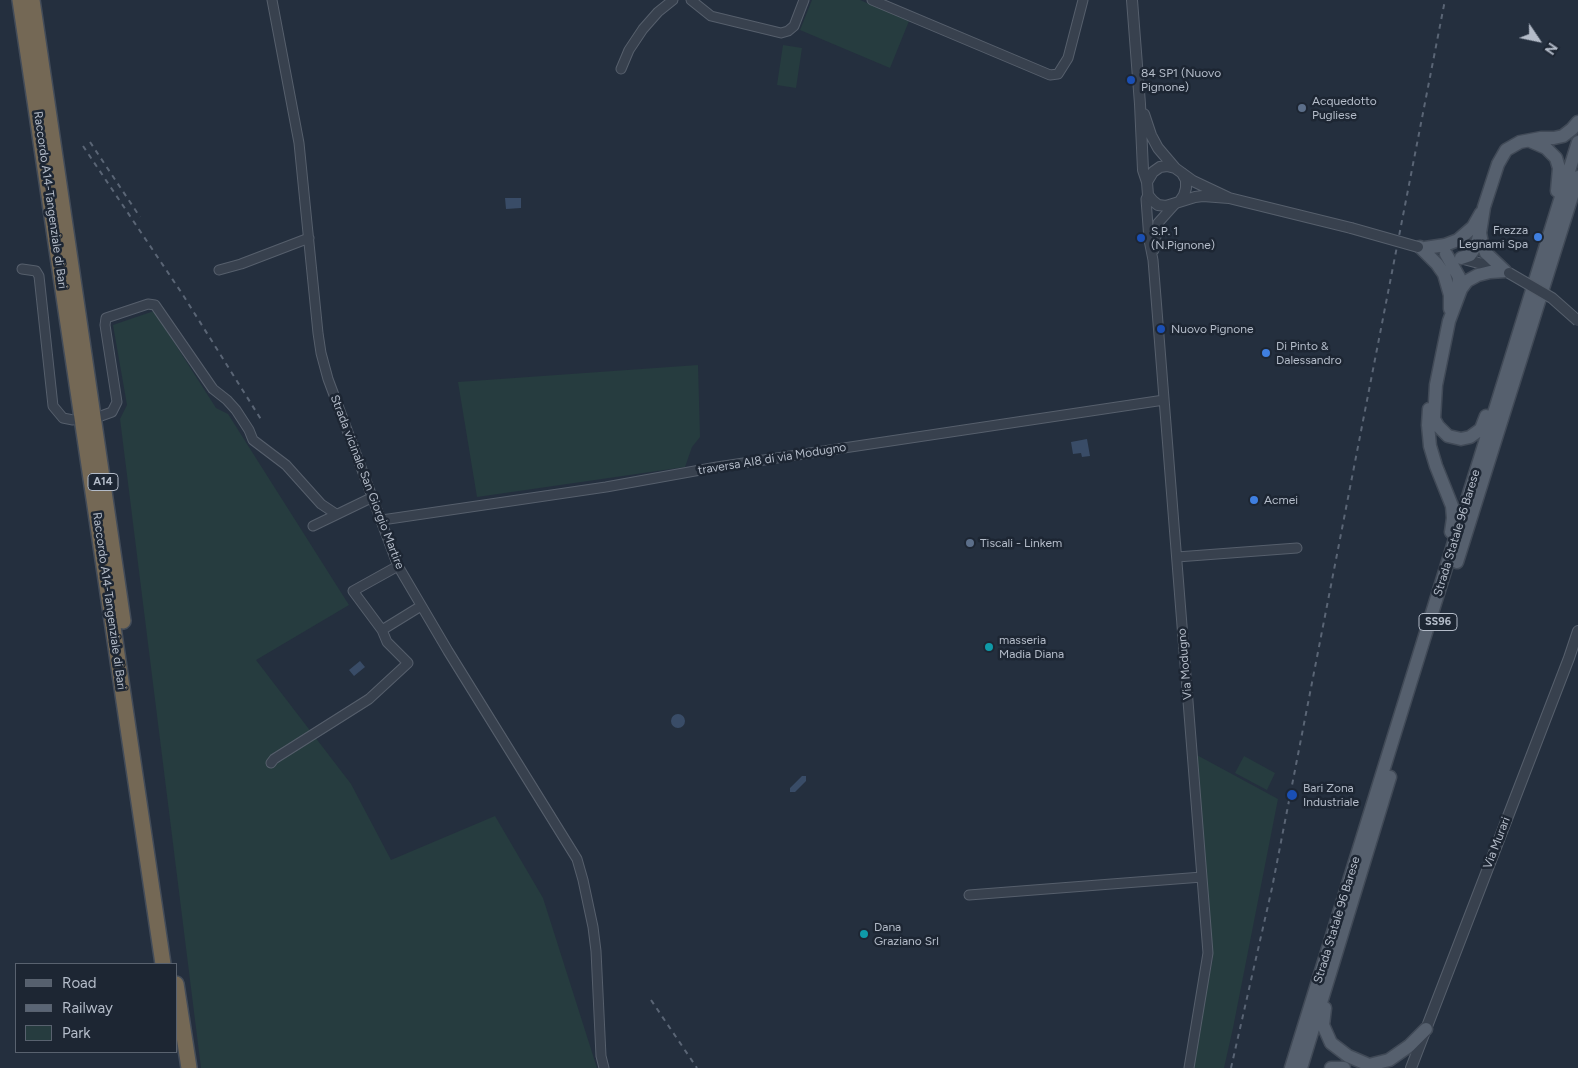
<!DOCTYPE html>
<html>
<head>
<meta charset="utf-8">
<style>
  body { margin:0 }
  #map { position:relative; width:1578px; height:1068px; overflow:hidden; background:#242f3e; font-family:Figtree,sans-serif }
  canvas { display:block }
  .legend { position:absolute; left:15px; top:963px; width:162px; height:90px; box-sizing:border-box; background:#1d2633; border:1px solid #59626f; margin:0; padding:6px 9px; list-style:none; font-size:15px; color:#b4bcc9 }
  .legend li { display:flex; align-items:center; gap:10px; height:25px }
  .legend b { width:25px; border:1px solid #59626f }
  .north { position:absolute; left:1513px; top:15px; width:50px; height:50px; -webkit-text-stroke:4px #1d2633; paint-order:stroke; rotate:124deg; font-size:14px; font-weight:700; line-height:20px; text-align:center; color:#b4bcc9 }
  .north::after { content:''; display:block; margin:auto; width:18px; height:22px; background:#b4bcc9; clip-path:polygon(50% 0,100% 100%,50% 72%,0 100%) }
</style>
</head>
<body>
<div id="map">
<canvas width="1578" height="1068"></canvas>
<ul class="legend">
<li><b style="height:6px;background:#56606e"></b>Road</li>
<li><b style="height:6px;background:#5a6575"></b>Railway</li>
<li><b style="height:14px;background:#263c3f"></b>Park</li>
</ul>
<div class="north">N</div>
</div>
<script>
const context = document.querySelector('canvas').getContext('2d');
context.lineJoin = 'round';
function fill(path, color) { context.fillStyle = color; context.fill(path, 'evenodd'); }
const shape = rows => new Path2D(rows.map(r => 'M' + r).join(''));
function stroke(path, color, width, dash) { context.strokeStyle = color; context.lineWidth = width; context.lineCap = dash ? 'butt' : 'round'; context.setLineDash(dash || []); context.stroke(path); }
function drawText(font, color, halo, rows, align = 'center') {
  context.font = font + ' Figtree,sans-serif'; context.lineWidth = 5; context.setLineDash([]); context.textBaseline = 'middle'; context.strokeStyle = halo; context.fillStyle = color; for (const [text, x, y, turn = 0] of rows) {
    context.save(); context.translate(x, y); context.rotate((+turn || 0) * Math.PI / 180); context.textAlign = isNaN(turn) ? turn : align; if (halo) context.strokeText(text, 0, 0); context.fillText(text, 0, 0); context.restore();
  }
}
const green = shape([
  [812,0,860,0,909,21,890,68,800,30],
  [783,45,802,48,796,88,777,85],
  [154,311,216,408,228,414,349,605,256,660,351,784,391,860,495,816,543,898,597,1068,201,1068,120,419,127,405,113,325],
  [698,365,700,437,692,447,685,467,477,497,458,382],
  [1195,754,1278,799,1233,1028,1224,1068,1194,1068,1202,1010,1213,958],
  [1244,756,1275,773,1267,790,1235,773]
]);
const water = shape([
  [505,198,521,198,521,208,506,209],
  [1087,439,1090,456,1082,457,1081,453,1073,454,1071,442],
  [360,661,365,667,354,676,349,670],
  '671 721a7 7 0 1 1 14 0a7 7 0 1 1-14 0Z',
  [802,776,806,776,806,781,795,792,790,792,790,788]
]);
const minor = shape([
  [272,0,299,143,318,333,321,353,328,379,398,566,448,651,577,859,583,880,593,927,596,951,601,1056,604,1068],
  [691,0,711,16,781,33,788,31,794,26,804,0],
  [872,0,1050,75,1058,74,1068,58,1083,0],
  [621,69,629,50,643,29,658,12,673,0],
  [1148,195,1146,199,1149,240,1153,260,1208,953,1189,1068],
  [1154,250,1158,223,1175,204],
  [22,269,36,271,39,276,53,406,63,418,73,420],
  [219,270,241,264,309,238],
  [101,416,112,412,117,402,105,325,106,318,148,304,155,305,213,389,227,400,236,410,249,430,253,440,286,465,321,504,336,514],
  [382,520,606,487,717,467,1164,400],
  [313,526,373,497],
  [1177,557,1297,548],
  [382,630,421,606],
  [271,763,274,759,369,699,408,663,387,642,382,630,353,591,398,566],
  [969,895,1202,877]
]);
const tertiary = shape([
  [1132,0,1140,104,1143,170,1147,182],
  [1144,114,1151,135,1158,148,1175,168],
  [1229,198,1193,181,1175,168,1167,166,1160,167,1153,172,1147,182,1148,195,1153,201,1158,205,1166,206,1195,197,1203,196,1229,198,1351,228],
  [1180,201,1184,195,1186,188,1186,180,1182,173],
  [1460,258,1501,269],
  [1411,1068,1569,658,1578,631]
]);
const primary = shape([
  [1530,141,1546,148,1556,158,1559,168,1557,191],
  [1480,233,1482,243,1486,253,1505,271],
  [1420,247,1437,264,1444,274,1450,295,1450,309],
  [1425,248,1445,245,1458,240,1473,227,1481,213],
  [1446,254,1459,277,1458,294],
  [1461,258,1470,255,1476,246,1480,233,1484,207,1498,164,1506,150,1520,142,1541,138,1554,138,1563,136,1572,129,1578,122],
  [1429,409,1428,425,1430,446,1436,466,1452,506,1453,518,1451,532],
  [1486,416,1481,429,1470,437,1461,439,1448,436,1438,426,1434,419,1436,385,1449,321,1461,289,1467,281,1478,275,1490,272,1505,271],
  [1457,562,1578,177],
  [1325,1008,1323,1025,1331,1043,1348,1056,1369,1065,1389,1060,1409,1046,1426,1029],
  [1291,1068,1578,142],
  [1301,1068,1390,777],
  [1331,1068,1344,1068]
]);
const motorway = shape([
  [20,0,163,964],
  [32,0,123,621],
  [176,984,189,1068]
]);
const rail = shape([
  [90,142,140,217],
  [83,146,183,295,262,421],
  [651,1000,697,1068],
  [1231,1068,1272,888,1445,0]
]);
const tertiaryBridge = shape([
  [1351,228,1418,247],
  [1509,273,1552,298,1578,321]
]);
const markers = [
  [1131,80,5,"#1a4fb4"],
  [1302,108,5,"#5c6f8a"],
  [1538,237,5,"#3f7fe0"],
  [1141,238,5,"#1a4fb4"],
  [1161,329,5,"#1a4fb4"],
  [1266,353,5,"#3f7fe0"],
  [1254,500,5,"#3f7fe0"],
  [970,543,5,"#5c6f8a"],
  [989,647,5,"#0f9aa8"],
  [1292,795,6,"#1a4fb4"],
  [864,934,5,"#0f9aa8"]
];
const shields = [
  [103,482,30],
  [1438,622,38]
];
const shieldNames = [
  ["A14",103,482],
  ["SS96",1438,622]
];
const poiNames = [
  ["84 SP1 (Nuovo",1141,73],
  ["Pignone)",1141,87],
  ["Acquedotto",1312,101],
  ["Pugliese",1312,115],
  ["Frezza",1528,230,"right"],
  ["Legnami Spa",1528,244,"right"],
  ["S.P. 1",1151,231],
  ["(N.Pignone)",1151,245],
  ["Nuovo Pignone",1171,329],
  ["Di Pinto &",1276,346],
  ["Dalessandro",1276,360],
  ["Acmei",1264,500],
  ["Tiscali - Linkem",980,543],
  ["masseria",999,640],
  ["Madia Diana",999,654],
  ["Bari Zona",1303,788],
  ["Industriale",1303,802],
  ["Dana",874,927],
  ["Graziano Srl",874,941]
];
const streetNames = [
  ["Raccordo A14-Tangenziale di Bari",50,200,82],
  ["traversa AI8 di via Modugno",772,459,-9],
  ["Strada vicinale San Giorgio Martire",367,482,69],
  ["Strada Statale 96 Barese",1457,533,-73],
  ["Raccordo A14-Tangenziale di Bari",109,601,82],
  ["Via Modugno",1185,664,-95],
  ["Via Murari",1497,843,-69],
  ["Strada Statale 96 Barese",1337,920,-73]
];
fill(green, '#263c3f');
fill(water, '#394c67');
stroke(minor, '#565f6c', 11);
stroke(tertiary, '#565f6c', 12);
stroke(primary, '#414a57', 15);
stroke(motorway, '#434c59', 18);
stroke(minor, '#38414e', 9);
stroke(tertiary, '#38414e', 10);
stroke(primary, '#56606e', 12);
stroke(motorway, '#746855', 15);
stroke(rail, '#5a6575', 2, [5, 5]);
stroke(tertiaryBridge, '#565f6c', 12, []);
stroke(tertiaryBridge, '#38414e', 10);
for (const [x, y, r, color] of markers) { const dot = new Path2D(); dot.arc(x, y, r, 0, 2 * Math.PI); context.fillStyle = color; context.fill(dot); stroke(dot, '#1d2633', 2); }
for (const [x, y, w] of shields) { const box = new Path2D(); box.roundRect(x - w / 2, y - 8.5, w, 17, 4); context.fillStyle = '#1d2633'; context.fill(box); stroke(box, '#b4bcc9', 1); }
drawText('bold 11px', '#b4bcc9', null, shieldNames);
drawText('12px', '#b4bcc9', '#1d2633', poiNames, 'left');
drawText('12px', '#b4bcc9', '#1d2633', streetNames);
</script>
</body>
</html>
